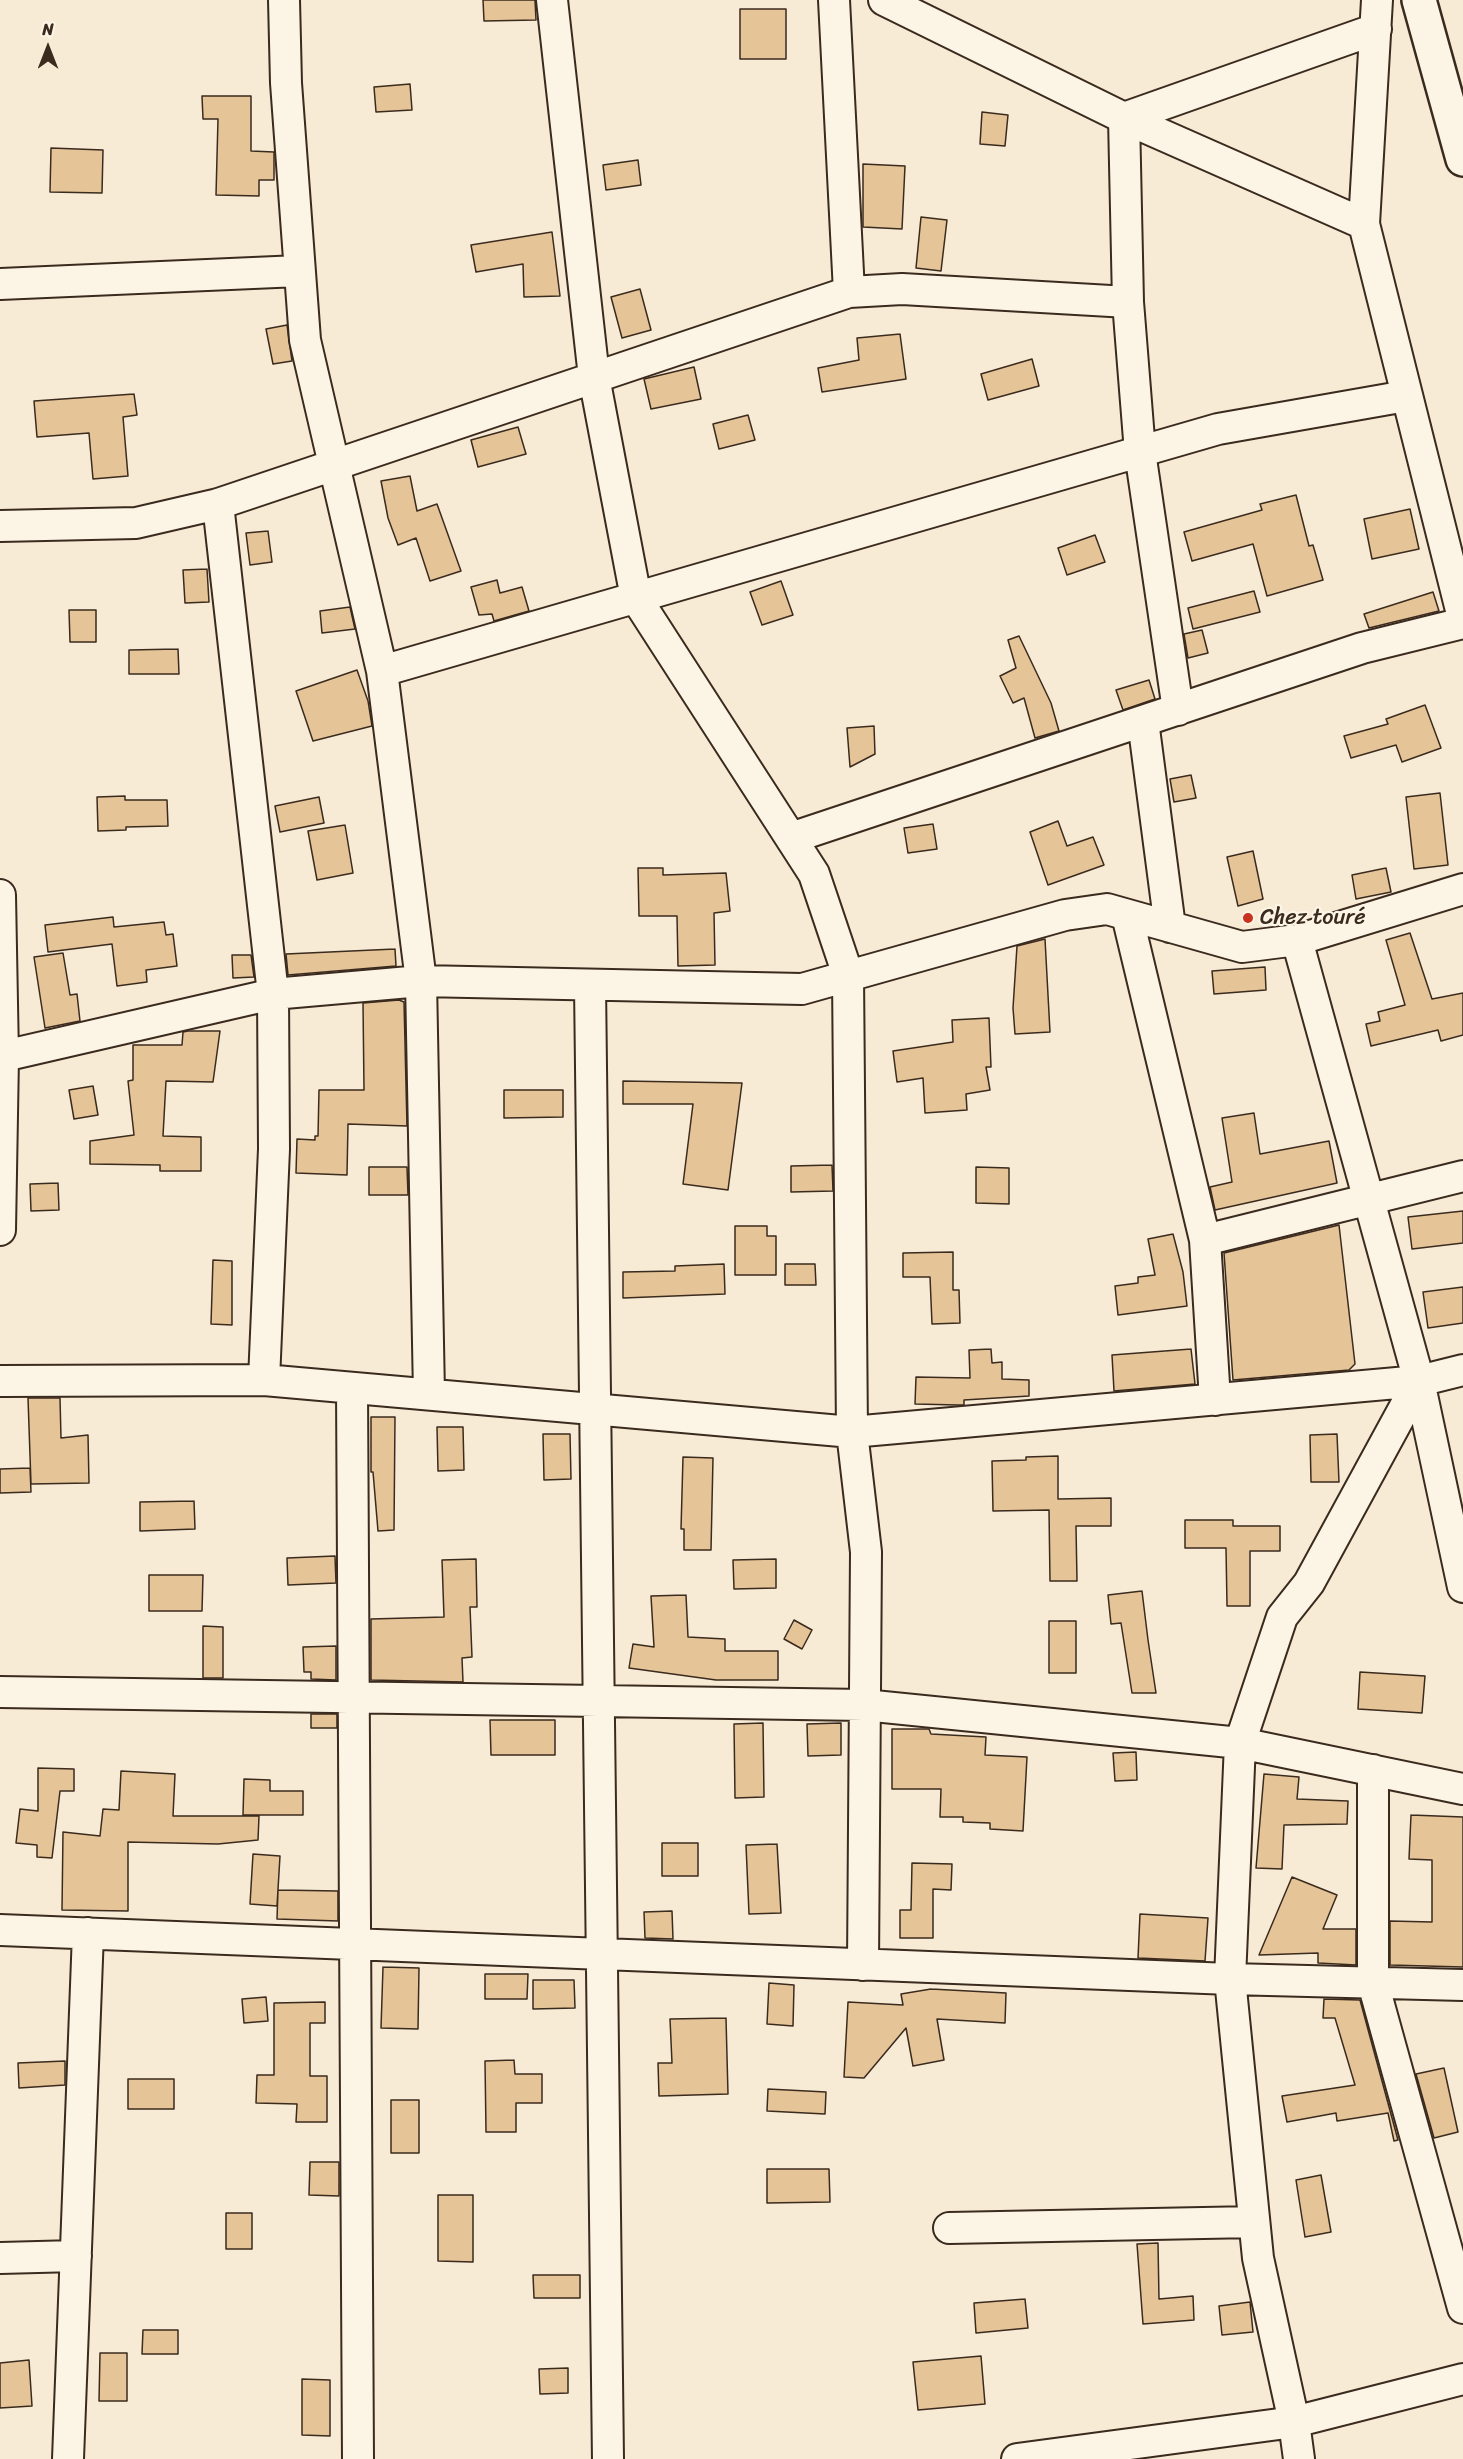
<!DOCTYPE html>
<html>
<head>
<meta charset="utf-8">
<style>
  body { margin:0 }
  #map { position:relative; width:1463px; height:2459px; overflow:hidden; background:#f7ebd5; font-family:Sriracha,sans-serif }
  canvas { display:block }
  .north { position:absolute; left:18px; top:18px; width:60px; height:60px; -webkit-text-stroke:4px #fcf5e5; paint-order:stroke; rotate:0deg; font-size:16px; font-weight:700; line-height:24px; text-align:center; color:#3b2a1e }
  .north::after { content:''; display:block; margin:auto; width:21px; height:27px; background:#3b2a1e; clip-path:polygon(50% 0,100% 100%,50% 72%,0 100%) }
</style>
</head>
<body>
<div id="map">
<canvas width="1463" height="2459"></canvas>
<div class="north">N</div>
</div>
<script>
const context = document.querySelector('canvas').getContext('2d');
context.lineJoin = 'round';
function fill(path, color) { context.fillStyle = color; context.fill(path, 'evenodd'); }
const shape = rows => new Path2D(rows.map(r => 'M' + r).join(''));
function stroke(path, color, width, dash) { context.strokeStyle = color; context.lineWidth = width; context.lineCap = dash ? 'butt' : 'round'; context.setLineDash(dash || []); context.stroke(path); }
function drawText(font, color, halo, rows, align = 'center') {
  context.font = font + ' Sriracha,sans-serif'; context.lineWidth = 4.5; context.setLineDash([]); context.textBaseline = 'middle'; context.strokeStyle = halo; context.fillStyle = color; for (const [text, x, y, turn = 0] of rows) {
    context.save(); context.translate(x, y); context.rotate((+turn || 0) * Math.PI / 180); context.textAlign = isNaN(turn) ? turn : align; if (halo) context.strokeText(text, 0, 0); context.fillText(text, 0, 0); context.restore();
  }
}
const building = shape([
  [483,0,535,0,536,20,484,21,483,0],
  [740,9,786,9,786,59,740,59,740,9],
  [410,84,412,110,376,112,374,87,410,84],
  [202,96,251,96,251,151,274,152,274,180,259,180,259,196,216,195,218,119,203,119,202,96],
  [982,112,1008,115,1005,146,980,144,982,112],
  [51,148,103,150,102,193,50,192,51,148],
  [638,160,641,185,606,190,603,165,638,160],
  [863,164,905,166,902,229,863,227,863,164],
  [921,217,947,220,941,271,916,268,921,217],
  [552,232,560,296,524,297,523,264,476,272,471,245,552,232],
  [640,289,651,330,622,338,611,297,640,289],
  [287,325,292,361,273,364,266,329,287,325],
  [900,334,906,379,822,392,818,368,859,360,857,338,900,334],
  [1032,359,1039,386,988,400,981,374,1032,359],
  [694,367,701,399,651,409,644,379,694,367],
  [134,394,137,415,123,417,128,476,93,479,89,433,37,437,34,401,134,394],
  [748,415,755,440,719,449,713,424,748,415],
  [518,427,526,454,478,467,471,440,518,427],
  [410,476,417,511,437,504,461,571,430,581,416,538,398,545,388,518,381,481,410,476],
  [1296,495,1309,546,1313,545,1323,580,1267,596,1253,544,1192,561,1184,532,1262,510,1260,504,1296,495],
  [1410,509,1419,549,1372,559,1364,519,1410,509],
  [268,531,272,562,250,565,246,533,268,531],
  [1095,535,1105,562,1067,575,1058,548,1095,535],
  [207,569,209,602,185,603,183,570,207,569],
  [497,580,500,593,522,587,529,611,494,621,492,614,479,615,471,587,497,580],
  [781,581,793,615,762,625,750,592,781,581],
  [1254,591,1260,612,1193,629,1188,608,1254,591],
  [1433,592,1439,611,1369,628,1364,614,1433,592],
  [350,607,355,629,322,633,320,611,350,607],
  [69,610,96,610,96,642,70,642,69,610],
  [1202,630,1208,653,1188,658,1184,634,1202,630],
  [1019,636,1051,703,1059,731,1035,738,1024,698,1013,703,1000,676,1016,668,1008,640,1019,636],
  [178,649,179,674,129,674,129,650,178,649],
  [357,670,368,701,372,726,313,741,296,691,357,670],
  [1149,680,1155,699,1123,710,1116,690,1149,680],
  [1425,705,1441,748,1402,762,1396,745,1351,758,1344,736,1388,724,1386,719,1425,705],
  [874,726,875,754,850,767,847,728,874,726],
  [1191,775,1196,798,1174,802,1170,779,1191,775],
  [1440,793,1448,865,1414,869,1406,797,1440,793],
  [125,796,125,800,167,800,168,826,126,827,126,830,98,831,97,797,125,796],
  [319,797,324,823,280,832,275,806,319,797],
  [1058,821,1067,846,1093,837,1104,865,1048,885,1030,832,1058,821],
  [933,824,937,849,908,853,904,828,933,824],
  [345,825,353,873,317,880,308,831,345,825],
  [1253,851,1263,899,1238,906,1227,857,1253,851],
  [638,868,663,868,663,875,726,873,730,911,714,913,715,965,678,966,677,916,639,916,638,868],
  [1386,868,1391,892,1356,899,1352,875,1386,868],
  [113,917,114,927,164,922,166,935,173,934,177,966,146,970,147,982,117,986,112,944,48,952,45,925,113,917],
  [1410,933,1432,999,1463,993,1463,1035,1441,1041,1438,1030,1371,1046,1366,1024,1380,1021,1378,1012,1405,1005,1386,940,1410,933],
  [1045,939,1050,1032,1015,1034,1013,1008,1017,946,1045,939],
  [395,949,396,966,288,975,286,954,395,949],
  [63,953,70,995,77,994,80,1021,45,1028,34,957,63,953],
  [232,955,251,955,254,977,233,978,232,955],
  [1265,967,1266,990,1214,994,1212,971,1265,967],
  [399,1000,404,1002,407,1126,348,1124,347,1175,296,1173,297,1139,315,1140,315,1136,318,1136,319,1090,364,1090,363,1003,399,1000],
  [989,1018,991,1067,986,1067,990,1090,966,1094,967,1110,925,1113,923,1078,897,1082,893,1051,953,1042,952,1020,989,1018],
  [188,1031,220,1031,213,1082,166,1081,163,1136,201,1137,201,1171,160,1171,160,1165,90,1164,90,1141,134,1135,128,1081,133,1080,133,1045,182,1045,183,1032,188,1031],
  [623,1081,742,1083,728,1190,683,1184,693,1104,623,1104,623,1081],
  [93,1086,98,1115,74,1119,69,1090,93,1086],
  [504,1090,563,1090,563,1117,504,1118,504,1090],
  [1254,1113,1260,1154,1329,1141,1337,1183,1215,1210,1210,1187,1232,1182,1222,1118,1254,1113],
  [832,1165,833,1191,791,1192,791,1166,832,1165],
  [369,1167,407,1167,408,1195,369,1195,369,1167],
  [976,1167,1009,1168,1009,1204,976,1203,976,1167],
  [58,1183,59,1210,31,1211,30,1184,58,1183],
  [1463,1211,1463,1243,1412,1249,1408,1217,1463,1211],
  [1339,1225,1355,1364,1349,1370,1233,1380,1224,1253,1339,1225],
  [735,1226,767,1226,767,1236,776,1236,776,1275,735,1275,735,1226],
  [1173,1234,1183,1272,1187,1306,1118,1315,1115,1286,1138,1283,1138,1277,1155,1275,1148,1239,1173,1234],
  [953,1252,953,1290,959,1290,960,1323,932,1324,930,1277,903,1277,903,1253,953,1252],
  [213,1260,232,1261,232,1325,211,1324,213,1260],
  [724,1264,725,1294,623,1298,623,1272,675,1271,675,1266,724,1264],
  [785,1264,815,1264,816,1285,785,1285,785,1264],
  [1463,1287,1463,1323,1428,1328,1423,1292,1463,1287],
  [991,1349,992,1363,1002,1362,1002,1379,1029,1380,1029,1396,964,1400,964,1405,958,1405,915,1404,916,1377,970,1378,969,1350,991,1349],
  [1191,1349,1195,1384,1114,1391,1112,1355,1191,1349],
  [28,1398,60,1398,61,1438,88,1435,89,1483,31,1484,28,1398],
  [371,1417,395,1417,394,1530,378,1531,373,1472,371,1472,371,1417],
  [437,1427,463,1427,464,1470,438,1471,437,1427],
  [543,1434,570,1434,571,1479,544,1480,543,1434],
  [1337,1434,1339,1482,1311,1482,1310,1435,1337,1434],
  [1058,1456,1058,1499,1111,1498,1111,1526,1076,1526,1077,1581,1050,1581,1049,1510,993,1511,992,1461,1026,1460,1026,1457,1058,1456],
  [683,1457,713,1458,711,1550,684,1550,684,1529,681,1529,683,1457],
  [30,1468,31,1492,0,1493,0,1469,30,1468],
  [194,1501,195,1529,140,1531,140,1502,194,1501],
  [1185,1520,1233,1520,1233,1526,1280,1526,1280,1551,1250,1551,1250,1606,1227,1606,1226,1548,1185,1548,1185,1520],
  [335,1556,336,1583,288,1585,287,1558,335,1556],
  [476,1559,477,1607,470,1607,472,1657,462,1658,463,1682,371,1680,371,1619,444,1617,442,1560,476,1559],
  [776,1559,776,1588,734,1589,733,1560,776,1559],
  [149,1575,203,1575,202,1611,149,1611,149,1575],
  [1142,1591,1148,1640,1156,1693,1132,1693,1121,1623,1111,1624,1108,1595,1142,1591],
  [686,1595,688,1637,725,1639,725,1651,778,1651,778,1680,716,1680,629,1668,633,1644,654,1647,651,1596,686,1595],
  [794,1620,812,1630,802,1649,784,1639,794,1620],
  [1049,1621,1076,1621,1076,1673,1049,1673,1049,1621],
  [203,1626,223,1627,223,1678,203,1678,203,1626],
  [336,1646,336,1680,311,1679,311,1672,304,1672,303,1647,336,1646],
  [1360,1672,1425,1676,1422,1713,1358,1709,1360,1672],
  [311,1714,337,1714,337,1728,311,1728,311,1714],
  [490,1720,555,1720,555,1755,491,1755,490,1720],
  [763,1723,764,1797,735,1798,734,1724,763,1723],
  [841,1723,841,1755,808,1756,807,1724,841,1723],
  [892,1729,929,1729,931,1734,986,1737,985,1755,1027,1757,1023,1831,990,1829,990,1823,963,1822,963,1817,940,1817,941,1789,892,1789,892,1729],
  [1136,1752,1137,1780,1115,1781,1113,1753,1136,1752],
  [38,1768,74,1769,74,1791,60,1791,52,1858,37,1857,37,1845,16,1843,20,1809,38,1811,38,1768],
  [121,1771,175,1774,173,1816,259,1816,258,1840,218,1844,128,1842,128,1911,62,1910,63,1832,100,1836,103,1809,119,1810,121,1771],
  [1264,1774,1299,1777,1297,1799,1348,1801,1347,1824,1284,1825,1282,1869,1256,1868,1264,1774],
  [244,1779,270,1780,270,1791,303,1791,303,1815,243,1815,244,1779],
  [1411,1815,1463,1817,1463,1967,1390,1965,1390,1921,1432,1922,1432,1860,1409,1859,1411,1815],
  [662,1843,698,1843,698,1876,662,1876,662,1843],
  [777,1844,781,1913,749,1914,746,1845,777,1844],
  [253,1854,280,1856,277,1906,250,1904,253,1854],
  [912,1863,952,1864,951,1890,933,1889,933,1938,900,1938,900,1910,911,1910,912,1863],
  [1292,1877,1337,1895,1323,1929,1356,1929,1356,1965,1318,1963,1318,1953,1259,1955,1292,1877],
  [278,1890,338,1891,338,1921,277,1919,278,1890],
  [672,1911,673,1939,645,1938,644,1912,672,1911],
  [1140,1914,1208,1918,1205,1961,1138,1958,1140,1914],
  [383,1967,419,1968,418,2029,381,2028,383,1967],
  [485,1974,528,1974,527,1999,485,1999,485,1974],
  [533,1980,574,1980,575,2008,533,2009,533,1980],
  [769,1983,794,1985,793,2026,767,2024,769,1983],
  [931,1989,1006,1993,1005,2023,937,2019,944,2060,913,2066,906,2028,864,2078,844,2077,848,2002,903,2005,901,1994,931,1989],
  [266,1997,268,2021,244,2023,242,1999,266,1997],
  [1324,1999,1360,2000,1398,2140,1394,2141,1388,2113,1337,2121,1336,2113,1287,2122,1282,2096,1355,2085,1335,2018,1323,2018,1324,1999],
  [325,2002,325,2023,310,2023,310,2076,327,2076,327,2122,296,2122,297,2104,256,2103,257,2075,274,2075,274,2003,325,2002],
  [726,2018,728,2094,659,2096,658,2063,672,2063,670,2019,726,2018],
  [514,2060,515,2074,542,2074,542,2103,516,2103,516,2132,486,2132,485,2061,514,2060],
  [65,2061,65,2085,19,2088,18,2063,65,2061],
  [1444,2068,1458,2132,1434,2138,1416,2074,1444,2068],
  [128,2079,174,2079,174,2109,128,2109,128,2079],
  [768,2089,826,2092,825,2114,767,2111,768,2089],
  [391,2100,419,2100,419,2153,391,2153,391,2100],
  [310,2162,339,2162,339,2196,309,2195,310,2162],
  [767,2169,829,2169,830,2202,767,2203,767,2169],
  [1321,2175,1331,2232,1305,2237,1296,2180,1321,2175],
  [438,2195,473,2195,473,2262,438,2261,438,2195],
  [226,2213,252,2213,252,2249,226,2249,226,2213],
  [1158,2243,1159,2299,1193,2296,1194,2320,1143,2324,1137,2244,1158,2243],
  [533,2275,580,2275,580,2298,534,2298,533,2275],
  [1025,2299,1028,2328,976,2333,974,2303,1025,2299],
  [1250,2302,1253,2332,1222,2335,1219,2306,1250,2302],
  [143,2330,178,2330,178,2354,142,2354,143,2330],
  [100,2353,127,2353,127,2401,99,2401,100,2353],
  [981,2356,985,2404,918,2410,913,2362,981,2356],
  [29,2360,32,2406,0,2408,0,2363,29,2360],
  [568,2368,568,2393,540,2394,539,2369,568,2368],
  [302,2379,330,2380,330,2436,302,2435,302,2379]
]);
const street = shape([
  [284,0,286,83,305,340,382,671,421,981,429,1394],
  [552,0,594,377,636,598,814,874,848,975,852,1432,866,1552,863,1965],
  [834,0,849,292],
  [884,0,1124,118,1364,224],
  [1377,0,1364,224,1463,618],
  [0,284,299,271],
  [218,504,273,994,274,1149,264,1380],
  [0,526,136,523,218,504,849,292,902,289,1128,302],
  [382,671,1218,429,1406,396],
  [1178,710,1140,452,1128,302,1124,118,1376,29],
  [1143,721,1170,927],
  [791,838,1362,648,1463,623],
  [0,895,3,1057,0,1230],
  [1127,915,1205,1240,1215,1400],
  [1297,940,1419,1381,1463,1587],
  [590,985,608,2459],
  [0,1057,273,994,421,981,802,989,1065,915,1107,909,1242,947,1297,940,1463,889],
  [1205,1240,1463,1176],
  [0,1381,264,1380,852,1432,1419,1381,1463,1370],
  [352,1388,358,2459],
  [0,1692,864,1705,1240,1743,1463,1789],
  [1373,1770,1373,1983,1463,2308],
  [0,1930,1230,1979,1463,1985],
  [949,2228,1254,2222],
  [0,2258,76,2256],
  [68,2459,88,1933],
  [1017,2459,1294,2422,1463,2379],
  [1299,2459,1294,2422,1258,2258,1230,1979,1240,1743,1282,1617,1309,1583,1419,1381]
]);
const highway = shape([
  [1419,0,1463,159]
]);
const markers = [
  [1248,918,6,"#c8321e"]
];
const poiNames = [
  ["Chez touré",1260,918]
];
fill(building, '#e5c497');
stroke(building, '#3b2a1e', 1.5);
stroke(street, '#3b2a1e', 34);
stroke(highway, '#3b2a1e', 38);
stroke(street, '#fcf5e5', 30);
stroke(highway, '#fcf5e5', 33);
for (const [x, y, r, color] of markers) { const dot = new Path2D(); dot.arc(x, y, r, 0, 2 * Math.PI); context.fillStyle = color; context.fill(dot); stroke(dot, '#fcf5e5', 2); }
drawText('22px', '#3b2a1e', '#fcf5e5', poiNames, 'left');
</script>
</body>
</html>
